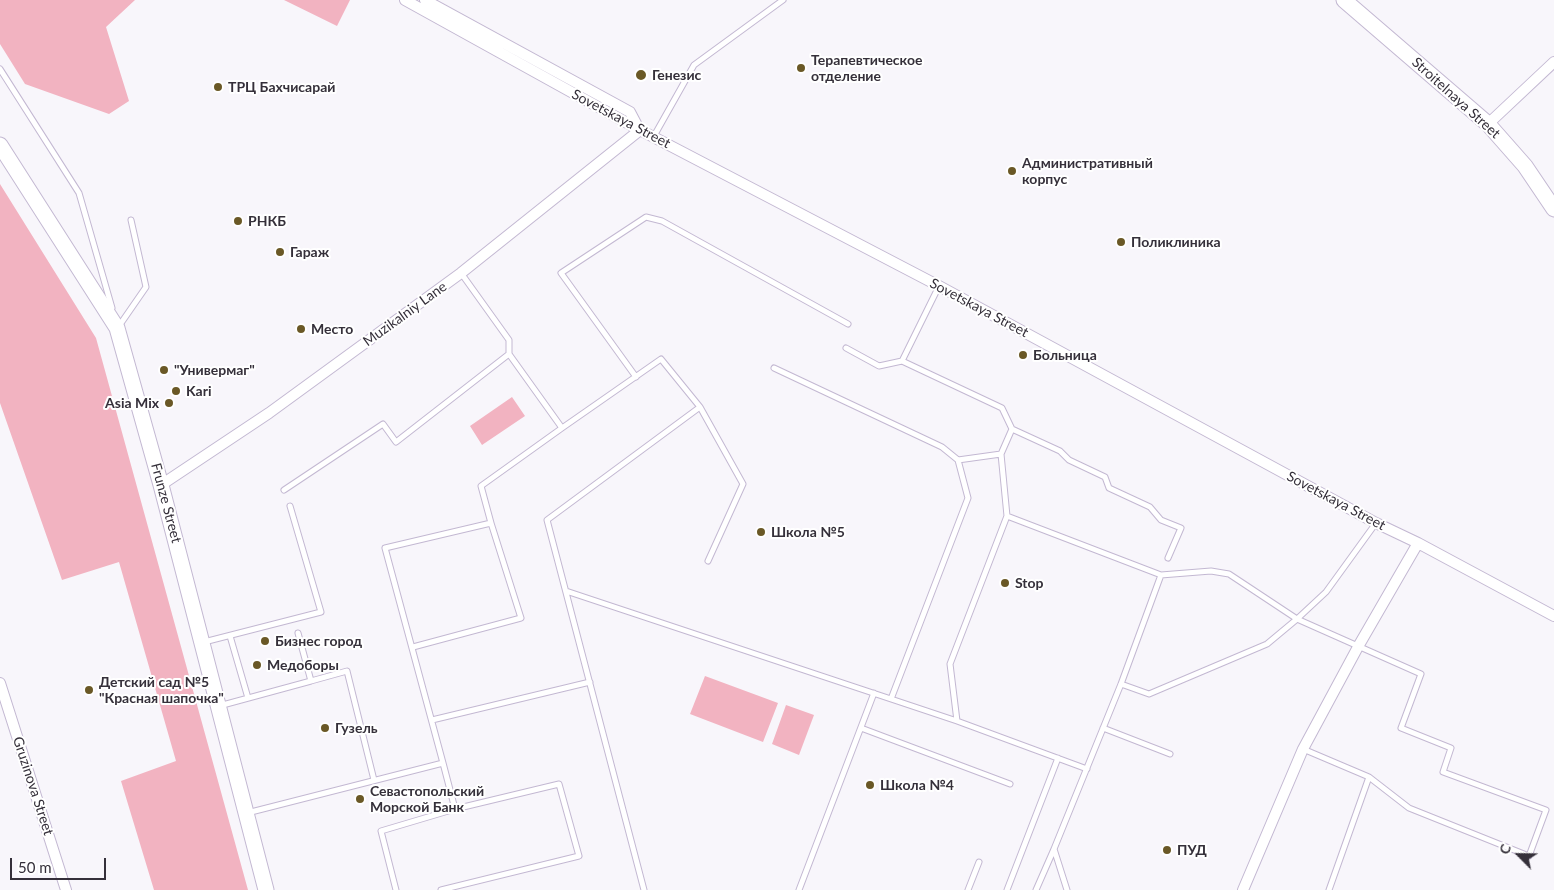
<!DOCTYPE html>
<html>
<head>
<meta charset="utf-8">
<style>
  body { margin:0 }
  #map { position:relative; width:1554px; height:890px; overflow:hidden; background:#f8f6fb; font-family:Lato,sans-serif }
  canvas { display:block }
  .north { position:absolute; left:1494px; top:830px; width:50px; height:50px; -webkit-text-stroke:4px #fff; paint-order:stroke; rotate:293deg; font-size:14px; font-weight:700; line-height:20px; text-align:center; color:#35303a }
  .north::after { content:''; display:block; margin:auto; width:18px; height:22px; background:#35303a; clip-path:polygon(50% 0,100% 100%,50% 72%,0 100%) }
  .scale { position:absolute; left:10px; top:858px; width:96px; height:22px; box-sizing:border-box; border:2px solid #35303a; border-top:0; padding-left:6px; font-size:15px; line-height:18px; white-space:nowrap; color:#35303a; -webkit-text-stroke:4px #fff; paint-order:stroke }
</style>
</head>
<body>
<div id="map">
<canvas width="1554" height="890"></canvas>
<div class="north">С</div>
<div class="scale">50 m</div>
</div>
<script>
const context = document.querySelector('canvas').getContext('2d');
context.lineJoin = 'round';
function fill(path, color) { context.fillStyle = color; context.fill(path, 'evenodd'); }
const shape = rows => new Path2D(rows.map(r => 'M' + r).join(''));
function stroke(path, color, width, dash) { context.strokeStyle = color; context.lineWidth = width; context.lineCap = dash ? 'butt' : 'round'; context.setLineDash(dash || []); context.stroke(path); }
function drawText(font, color, halo, rows, align = 'center') {
  context.font = font + ' Lato,sans-serif'; context.lineWidth = 4; context.setLineDash([]); context.textBaseline = 'middle'; context.strokeStyle = halo; context.fillStyle = color; for (const [text, x, y, turn = 0] of rows) {
    context.save(); context.translate(x, y); context.rotate((+turn || 0) * Math.PI / 180); context.textAlign = isNaN(turn) ? turn : align; if (halo) context.strokeText(text, 0, 0); context.fillText(text, 0, 0); context.restore();
  }
}
const green = shape([
  [0,0,135,0,106,27,129,101,109,114,25,84,0,44],
  [284,0,350,0,337,26],
  [0,184,96,338,248,890,154,890,121,781,176,761,119,562,62,580,0,403],
  [512,397,525,416,482,445,470,426],
  [705,676,778,703,763,742,690,714],
  [786,705,814,715,799,755,772,744]
]);
const service = shape([
  [0,69,79,193,112,308],
  [654,136,694,65,783,0],
  [461,273,509,340,509,354,562,428,661,359,700,407,743,484,708,561],
  [939,286,902,361,1002,408,1012,429,1060,451,1069,460,1105,477,1109,488,1150,507,1161,520,1181,528,1168,558],
  [119,326,146,287,131,220],
  [846,348,879,366,902,361],
  [774,368,942,447,958,460,968,498,891,699,957,721],
  [636,377,561,273,646,217,662,221,848,324],
  [1001,454,1007,516],
  [958,460,1001,454,1012,429],
  [284,490,383,424,396,442,509,354],
  [566,591,891,699],
  [230,636,248,698],
  [204,642,321,612,290,506],
  [413,647,521,618,491,523],
  [311,681,347,671,374,780],
  [1121,684,1149,694,1267,644,1297,619,1421,674,1401,728,1451,748,1443,772,1546,810,1529,856,1409,808,1369,777,1303,749],
  [219,706,311,681,298,633],
  [432,720,590,682],
  [861,728,1010,784],
  [1103,728,1170,754],
  [443,763,385,548,491,523,481,486,562,428],
  [1087,769,957,721,950,664,1007,516,1161,575,1211,571,1229,574,1297,619,1326,592,1376,523],
  [247,813,443,763,455,809,559,784,579,856,441,890],
  [396,890,381,831,455,809],
  [644,890,547,520,700,407],
  [799,890,874,693],
  [968,890,979,862],
  [1007,890,1058,758],
  [1036,890,1054,849],
  [1067,890,1054,849,1121,684,1161,575],
  [1329,890,1369,777]
]);
const minor = shape([
  [405,0,640,130,939,286,1376,523,1418,543,1554,616],
  [425,0,630,112,639,129],
  [1488,124,1554,62],
  [161,485,269,413,461,273,640,130],
  [0,683,66,890],
  [1243,890,1303,749,1359,645,1418,543]
]);
const secondary = shape([
  [1344,0,1488,124,1525,166,1554,209],
  [0,145,117,328,161,485,266,890]
]);
const markers = [
  [801,68,5,"#6a5826"],
  [641,75,6,"#6a5826"],
  [218,87,5,"#6a5826"],
  [1012,171,5,"#6a5826"],
  [238,221,5,"#6a5826"],
  [1121,242,5,"#6a5826"],
  [280,252,5,"#6a5826"],
  [301,329,5,"#6a5826"],
  [1023,355,5,"#6a5826"],
  [164,370,5,"#6a5826"],
  [176,391,5,"#6a5826"],
  [169,403,5,"#6a5826"],
  [761,532,5,"#6a5826"],
  [1005,583,5,"#6a5826"],
  [265,641,5,"#6a5826"],
  [257,665,5,"#6a5826"],
  [89,690,5,"#6a5826"],
  [325,728,5,"#6a5826"],
  [870,785,5,"#6a5826"],
  [360,799,5,"#6a5826"],
  [1167,850,5,"#6a5826"]
];
const poiNames = [
  ["Терапевтическое",811,60],
  ["отделение",811,76],
  ["Генезис",652,75],
  ["ТРЦ Бахчисарай",228,87],
  ["Административный",1022,163],
  ["корпус",1022,179],
  ["РНКБ",248,221],
  ["Поликлиника",1131,242],
  ["Гараж",290,252],
  ["Место",311,329],
  ["Больница",1033,355],
  ["\"Универмаг\"",174,370],
  ["Kari",186,391],
  ["Asia Mix",159,403,"right"],
  ["Школа №5",771,532],
  ["Stop",1015,583],
  ["Бизнес город",275,641],
  ["Медоборы",267,665],
  ["Детский сад №5",99,682],
  ["\"Красная шапочка\"",99,698],
  ["Гузель",335,728],
  ["Школа №4",880,785],
  ["Севастопольский",370,791],
  ["Морской Банк",370,807],
  ["ПУД",1177,850]
];
const streetNames = [
  ["Stroitelnaya Street",1456,98,42],
  ["Sovetskaya Street",621,119,28],
  ["Sovetskaya Street",979,308,28],
  ["Muzikalniy Lane",405,314,-36],
  ["Sovetskaya Street",1336,501,28],
  ["Frunze Street",166,503,75],
  ["Gruzinova Street",33,786,72]
];
fill(green, '#f2b3c1');
stroke(service, '#c3b8d2', 7);
stroke(minor, '#c3b8d2', 12);
stroke(secondary, '#c3b8d2', 17);
stroke(service, '#fff', 5);
stroke(minor, '#fff', 10);
stroke(secondary, '#fff', 15);
for (const [x, y, r, color] of markers) { const dot = new Path2D(); dot.arc(x, y, r, 0, 2 * Math.PI); context.fillStyle = color; context.fill(dot); stroke(dot, '#fff', 2); }
drawText('bold 14px', '#35303a', '#fff', poiNames, 'left');
drawText('14px', '#35303a', '#fff', streetNames);
</script>
</body>
</html>
